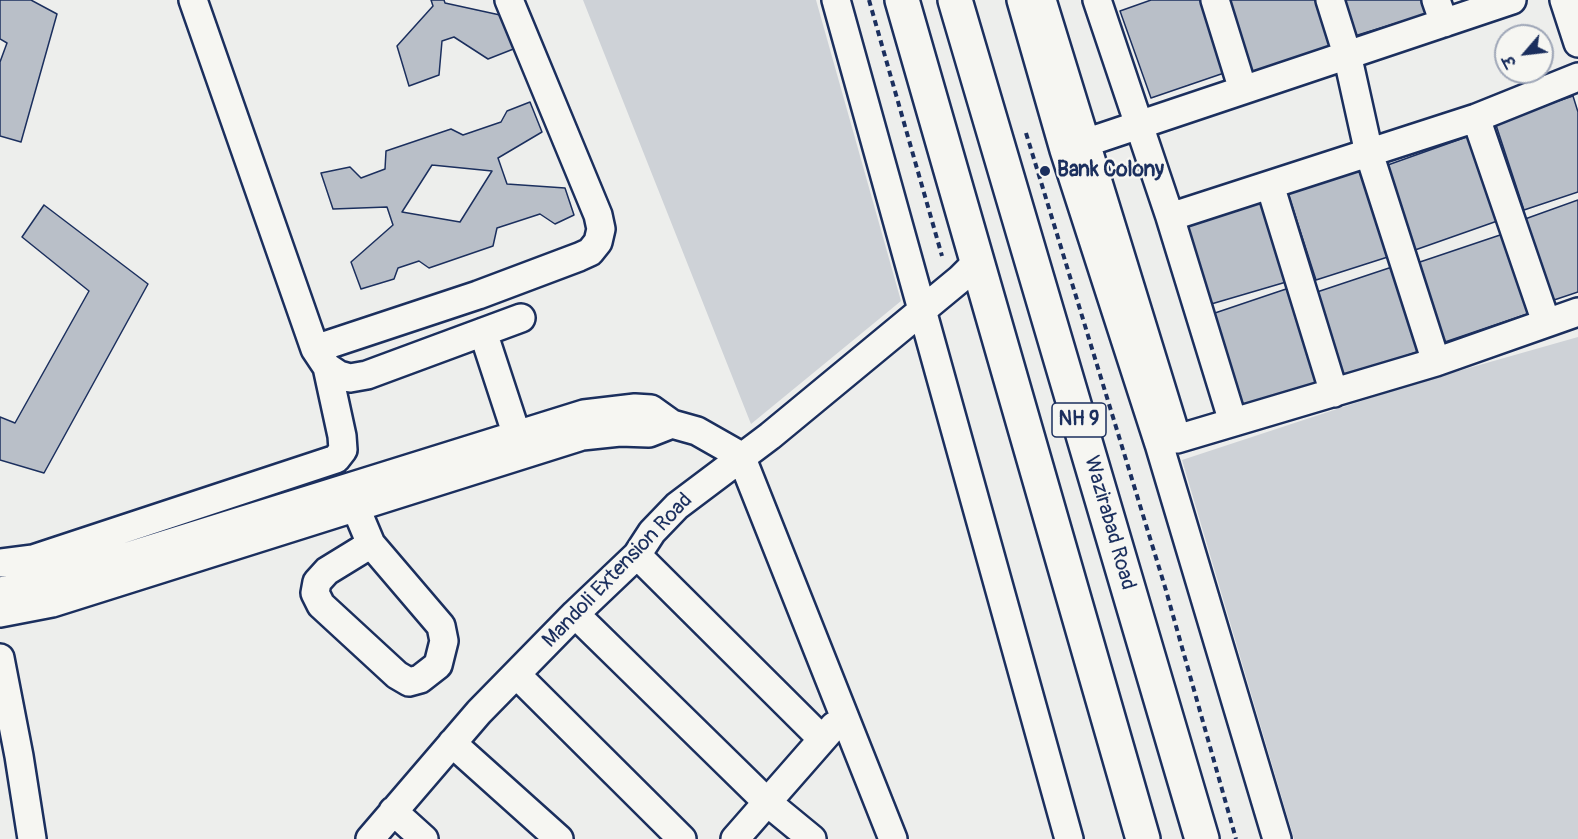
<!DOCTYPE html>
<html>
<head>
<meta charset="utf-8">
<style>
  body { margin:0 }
  #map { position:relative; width:1578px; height:839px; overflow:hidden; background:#edeeec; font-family:Pangolin,"Playpen Sans Deva",sans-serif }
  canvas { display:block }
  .north { position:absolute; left:1494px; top:24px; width:60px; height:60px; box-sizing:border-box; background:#f6f6f2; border:2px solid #9ea6b7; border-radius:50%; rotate:242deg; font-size:16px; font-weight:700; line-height:24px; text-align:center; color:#1b2f5e }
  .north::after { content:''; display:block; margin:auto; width:21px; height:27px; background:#1b2f5e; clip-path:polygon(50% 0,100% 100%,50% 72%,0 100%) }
</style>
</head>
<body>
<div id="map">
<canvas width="1578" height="839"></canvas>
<div class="north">उ</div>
</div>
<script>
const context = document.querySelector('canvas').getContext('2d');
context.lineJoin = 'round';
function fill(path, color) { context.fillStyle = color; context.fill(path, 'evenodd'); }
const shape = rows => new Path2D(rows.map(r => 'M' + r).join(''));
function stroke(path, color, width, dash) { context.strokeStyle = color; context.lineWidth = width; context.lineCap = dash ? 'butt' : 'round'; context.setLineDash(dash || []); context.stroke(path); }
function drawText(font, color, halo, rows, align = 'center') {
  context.font = font + ' Pangolin,sans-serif'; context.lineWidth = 4.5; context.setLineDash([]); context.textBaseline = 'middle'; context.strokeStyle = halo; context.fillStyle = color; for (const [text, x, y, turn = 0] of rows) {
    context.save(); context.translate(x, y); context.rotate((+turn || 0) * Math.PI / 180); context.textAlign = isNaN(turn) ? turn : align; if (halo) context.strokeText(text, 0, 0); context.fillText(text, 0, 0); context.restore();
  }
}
const green = shape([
  [583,0,816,0,901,301,751,424],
  [1578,337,1578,839,1294,839,1182,460,1416,383]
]);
const building = shape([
  [0,0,31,0,57,14,21,142,0,136,0,62,7,43,0,39,0,0],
  [431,0,444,0,445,3,500,15,516,48,488,59,454,37,442,41,439,75,409,86,397,46,433,6,431,0],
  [1151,0,1202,0,1227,72,1151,98,1120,11,1151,0],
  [1219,0,1325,0,1341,42,1247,76,1219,0],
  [1336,0,1432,0,1436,11,1348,38,1336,0],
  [1573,96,1578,112,1578,192,1524,210,1495,122,1573,96],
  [530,102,542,132,498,158,507,184,565,188,574,215,555,224,540,214,497,228,493,246,429,268,419,261,398,268,394,279,361,289,351,262,393,225,387,207,333,209,321,173,350,167,361,178,385,169,386,151,451,129,463,135,501,122,507,111,530,102],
  [432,165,492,171,460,222,402,212,432,165],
  [1472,135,1503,219,1415,250,1385,166,1472,135],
  [1364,162,1394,255,1316,280,1286,187,1364,162],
  [1267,193,1293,280,1201,307,1175,220,1267,193],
  [1578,200,1578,292,1554,300,1525,219,1578,200],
  [44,205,148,284,44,473,0,460,0,417,15,423,89,291,22,237,44,205],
  [1506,233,1533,312,1442,343,1414,264,1506,233],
  [1395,266,1423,350,1339,378,1311,294,1395,266],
  [1292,287,1324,380,1241,408,1209,315,1292,287]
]);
const path = shape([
  [869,0,942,256],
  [1026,133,1165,587,1236,839]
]);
const minor = shape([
  [193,0,315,349,327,367,339,375,350,378,367,375,521,318],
  [836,0,1069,839],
  [1021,0,1064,150,1159,444,1277,839],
  [1042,0,1177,439,1436,362,1578,312],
  [1097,0,1170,217,1233,422],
  [1215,0,1243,90],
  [1330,0,1347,54,1369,153,1436,362],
  [1436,0,1444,23],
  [1564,0,1578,43],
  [1476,118,1546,322],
  [1085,143,1512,0],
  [1270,185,1334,393],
  [1170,217,1476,118,1578,77],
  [483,332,522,451],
  [315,349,478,295,579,257,590,252,598,242,601,229,598,215,509,0],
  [355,506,371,544,441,626,444,641,438,665,420,679,409,682,397,675,321,605,315,593,317,582,327,571,371,544],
  [637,555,822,739],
  [0,563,33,559,336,459,343,450,342,436,327,367],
  [0,591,45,582,584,414,635,408,651,409,672,424,697,431,741,456,893,839],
  [0,613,52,603,582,436,620,432,649,433,672,424],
  [575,614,767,802,812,839],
  [0,658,19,756,32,839],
  [517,675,682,839],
  [452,743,559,839],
  [393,811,424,839],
  [370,839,479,712,575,614,637,555,652,532,677,506,770,436,960,279,977,262],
  [735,839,834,726]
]);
const highway = shape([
  [902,0,1143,839],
  [955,0,1202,839]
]);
const markers = [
  [1045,171,6,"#1b2f5e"]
];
const shields = [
  [1079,420,54]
];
const shieldNames = [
  ["NH 9",1079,420]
];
const poiNames = [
  ["Bank Colony",1057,171]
];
const streetNames = [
  ["Wazirabad Road",1109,523,74],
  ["Mandoli Extension Road",618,571,-46]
];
fill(green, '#ced2d7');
fill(building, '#b9bfc8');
stroke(building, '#1b2f5e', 1.5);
stroke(minor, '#1b2f5e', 32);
stroke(highway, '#1b2f5e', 38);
stroke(path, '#1b2f5e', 4, [6, 4.5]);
stroke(minor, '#f6f6f2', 27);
stroke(highway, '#f6f6f2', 33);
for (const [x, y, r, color] of markers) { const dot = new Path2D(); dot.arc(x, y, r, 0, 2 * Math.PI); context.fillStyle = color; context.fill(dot); stroke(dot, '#f6f6f2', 2); }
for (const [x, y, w] of shields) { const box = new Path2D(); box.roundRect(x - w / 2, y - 17, w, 34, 4.5); context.fillStyle = '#f6f6f2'; context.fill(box); stroke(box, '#1b2f5e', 1.5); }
drawText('bold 20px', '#1b2f5e', null, shieldNames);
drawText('bold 21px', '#1b2f5e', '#f6f6f2', poiNames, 'left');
drawText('21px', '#1b2f5e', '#f6f6f2', streetNames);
</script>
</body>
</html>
